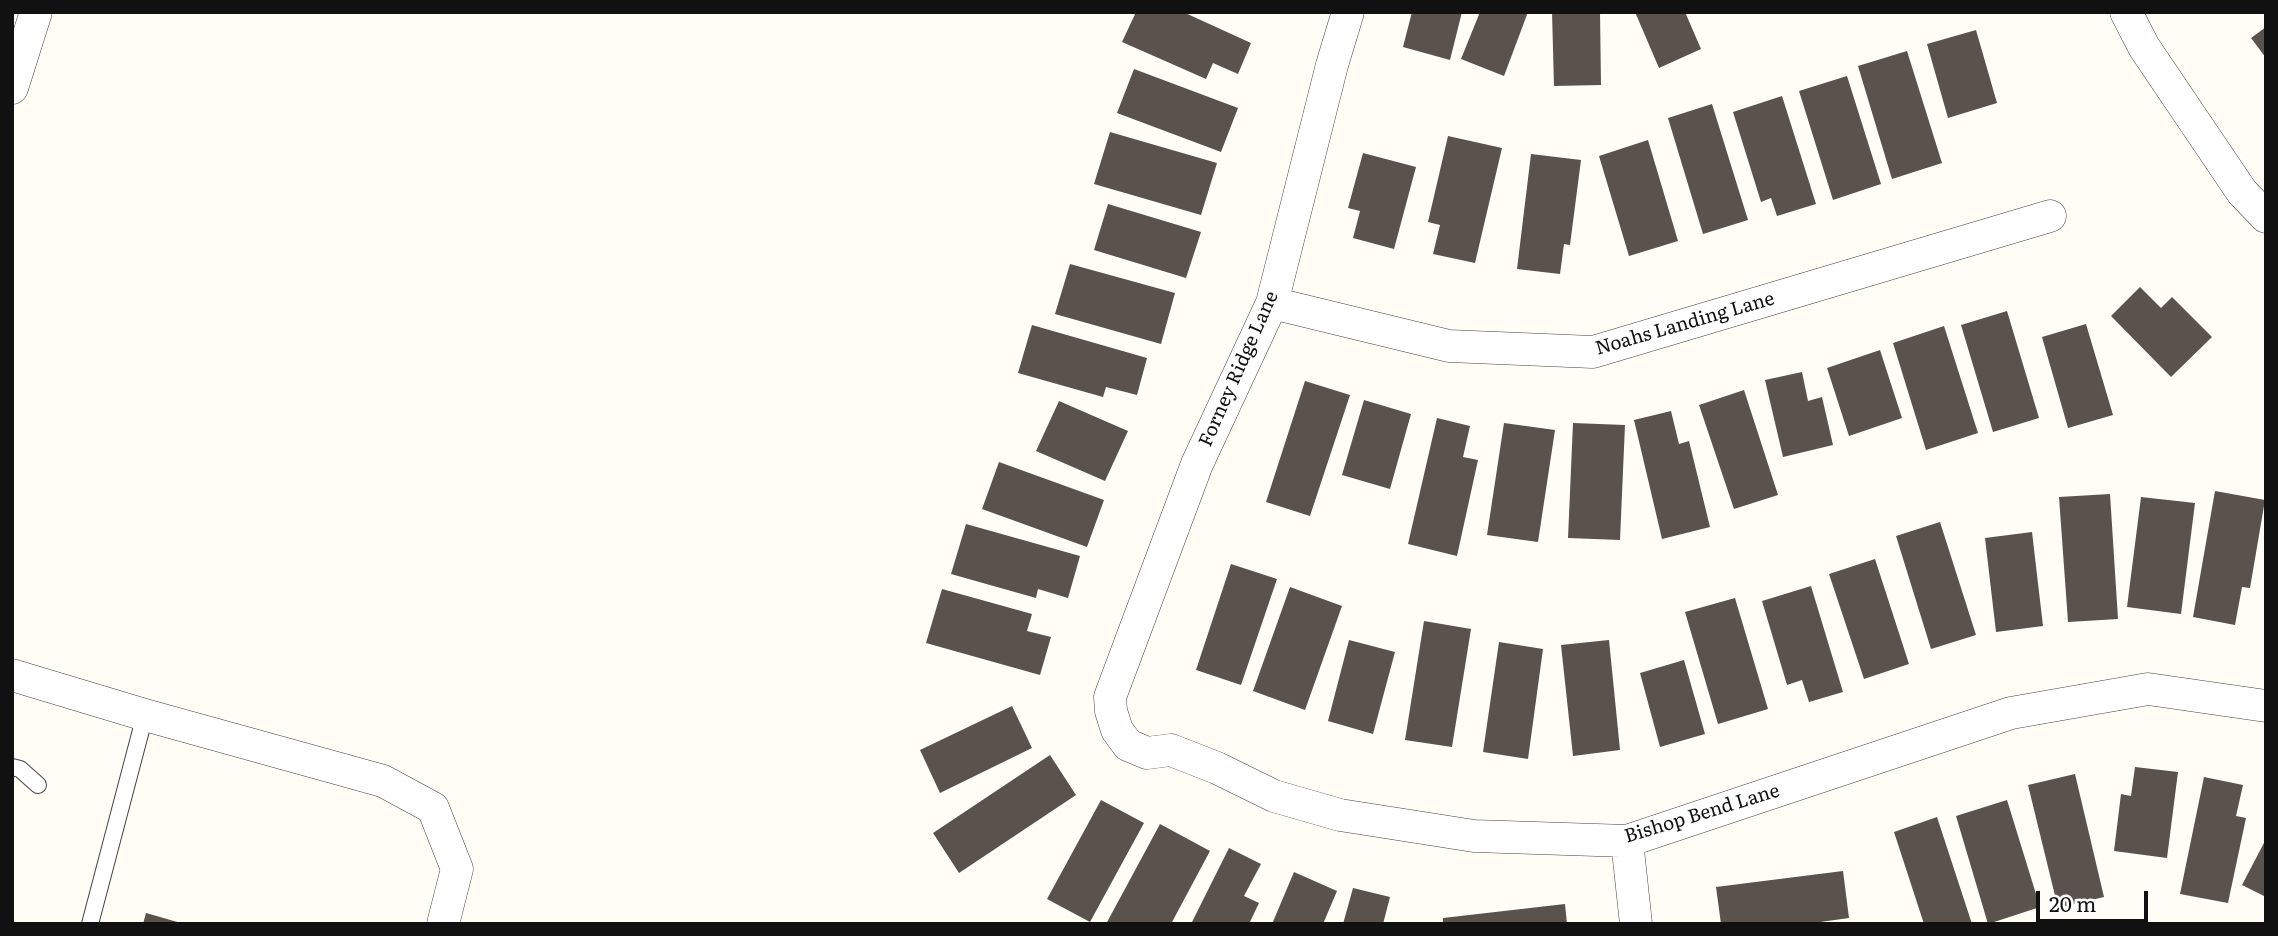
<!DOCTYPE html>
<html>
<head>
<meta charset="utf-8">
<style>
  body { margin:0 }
  #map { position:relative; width:2278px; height:936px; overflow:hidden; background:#fffdf5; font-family:Literata,serif }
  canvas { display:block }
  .frame { position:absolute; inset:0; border:14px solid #111; pointer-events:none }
  .scale { position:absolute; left:2036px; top:891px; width:112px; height:32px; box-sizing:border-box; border:4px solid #111; border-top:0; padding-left:9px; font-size:21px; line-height:24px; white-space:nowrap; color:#111; -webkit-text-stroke:5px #fff; paint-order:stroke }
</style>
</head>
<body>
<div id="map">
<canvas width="2278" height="936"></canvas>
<div class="frame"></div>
<div class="scale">20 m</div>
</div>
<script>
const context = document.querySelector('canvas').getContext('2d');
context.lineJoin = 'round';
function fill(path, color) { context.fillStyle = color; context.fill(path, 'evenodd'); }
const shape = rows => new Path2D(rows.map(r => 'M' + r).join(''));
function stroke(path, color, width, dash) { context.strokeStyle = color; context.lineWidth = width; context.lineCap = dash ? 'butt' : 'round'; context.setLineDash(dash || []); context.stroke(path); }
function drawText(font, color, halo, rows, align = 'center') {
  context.font = font + ' Literata,serif'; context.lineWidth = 7; context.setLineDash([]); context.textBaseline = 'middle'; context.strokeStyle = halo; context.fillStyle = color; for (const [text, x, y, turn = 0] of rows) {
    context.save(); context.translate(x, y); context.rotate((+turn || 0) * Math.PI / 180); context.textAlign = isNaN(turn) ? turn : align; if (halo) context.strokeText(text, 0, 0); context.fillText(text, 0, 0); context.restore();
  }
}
const building = shape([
  [1136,12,1183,12,1251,43,1238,74,1213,63,1206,79,1122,42],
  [1412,12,1462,12,1450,60,1403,47],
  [1480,12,1528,12,1504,76,1461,59],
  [1552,12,1600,12,1601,85,1554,86],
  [1635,12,1685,12,1701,49,1659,68],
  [2266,27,2266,58,2251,38],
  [1976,30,1997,103,1948,118,1927,44],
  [1907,51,1942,163,1892,179,1858,66],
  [1134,69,1238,108,1221,152,1117,113],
  [1847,76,1881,184,1833,200,1799,91],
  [1782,96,1816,204,1777,216,1771,198,1761,202,1733,112],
  [1712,104,1748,220,1703,234,1668,118],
  [1110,132,1217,163,1201,215,1094,184],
  [1448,136,1502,148,1475,263,1433,254,1440,225,1428,222],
  [1648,140,1678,241,1629,256,1599,156],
  [1363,153,1416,167,1394,249,1353,238,1360,211,1348,208],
  [1531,154,1581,160,1570,245,1564,244,1560,274,1517,269],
  [1108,204,1201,232,1186,278,1094,250],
  [1070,264,1175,293,1161,344,1055,314],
  [2140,287,2161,308,2172,297,2212,337,2171,377,2111,316],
  [2007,311,2039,418,1993,432,1961,325],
  [2086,324,2113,415,2068,428,2042,337],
  [1032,325,1147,358,1137,395,1106,387,1103,397,1018,373],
  [1944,326,1978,433,1926,450,1893,343],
  [1880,350,1902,418,1849,436,1827,368],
  [1802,372,1808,401,1822,397,1833,445,1783,457,1765,380],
  [1305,381,1350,395,1310,516,1266,502],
  [1744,390,1778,495,1734,509,1699,405],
  [1364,400,1411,414,1390,489,1342,475],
  [1059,401,1128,431,1105,481,1036,451],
  [1671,411,1679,444,1689,441,1710,527,1662,539,1634,420],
  [1437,418,1470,426,1463,457,1478,460,1457,556,1408,544],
  [1504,423,1555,430,1538,542,1487,535],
  [1573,423,1625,425,1620,540,1568,538],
  [999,462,1104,500,1087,547,982,509],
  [2215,491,2265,500,2250,588,2242,587,2235,625,2193,617],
  [2110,494,2118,619,2068,622,2059,497],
  [2141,497,2195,503,2181,614,2127,607],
  [1940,522,1976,635,1931,649,1896,536],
  [966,524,1080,556,1068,598,1038,589,1036,598,951,574],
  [2032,532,2043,626,1996,632,1985,538],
  [1875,559,1909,664,1864,679,1829,574],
  [1231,564,1277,579,1241,685,1196,670],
  [1811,586,1843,692,1809,702,1802,680,1787,685,1762,601],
  [1290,587,1342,606,1305,710,1253,691],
  [942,589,1032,614,1027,631,1051,637,1040,675,926,643],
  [1735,598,1768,709,1718,724,1685,612],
  [1424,621,1471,629,1452,747,1405,740],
  [1349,640,1395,652,1373,734,1328,721],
  [1609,640,1620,750,1573,756,1561,645],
  [1499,642,1543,649,1528,759,1483,752],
  [1684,660,1705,734,1660,747,1640,673],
  [1012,706,1032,748,940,793,920,750],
  [1050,755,1076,795,959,873,933,833],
  [2135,767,2178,772,2167,858,2114,851,2121,794,2131,796],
  [2075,774,2104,897,2058,908,2028,785],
  [2204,777,2243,785,2236,816,2246,818,2228,903,2180,894],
  [1101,800,1144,823,1090,922,1047,899],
  [2007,800,2040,907,1988,924,1956,816],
  [1937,817,1972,924,1924,924,1894,832],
  [1160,824,1210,851,1171,924,1106,924],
  [2266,839,2266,897,2242,885],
  [1229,848,1261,864,1244,896,1259,903,1249,924,1191,924],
  [1843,871,1849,918,1806,924,1721,924,1716,887],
  [1294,872,1337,891,1323,924,1272,924],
  [1353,888,1390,897,1383,924,1343,924],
  [1565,904,1567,924,1443,924,1443,918],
  [146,913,181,923,181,924,143,924]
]);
const service = shape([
  [12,767,20,769,38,785],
  [90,924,145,715]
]);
const minor = shape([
  [1348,12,1332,65,1272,303,1197,464,1110,697,1111,711,1117,730,1128,745,1147,753,1171,750,1217,768,1274,796,1340,815,1474,836,1627,841,2011,713,2148,689,2266,706],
  [2126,12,2144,47,2242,192,2266,217],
  [12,88,36,12],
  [1272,303,1449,346,1593,352,2050,216],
  [12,675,145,715,383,781,433,808,457,869,443,924],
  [1627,841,1636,924]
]);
const streetNames = [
  ["Noahs Landing Lane",1685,324,-16],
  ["Forney Ridge Lane",1239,369,-66],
  ["Bishop Bend Lane",1702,814,-17]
];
fill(building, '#5a524d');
stroke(service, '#444', 18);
stroke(minor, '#444', 33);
stroke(service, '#fff', 16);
stroke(minor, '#fff', 32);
drawText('19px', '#111', '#fff', streetNames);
</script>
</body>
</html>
